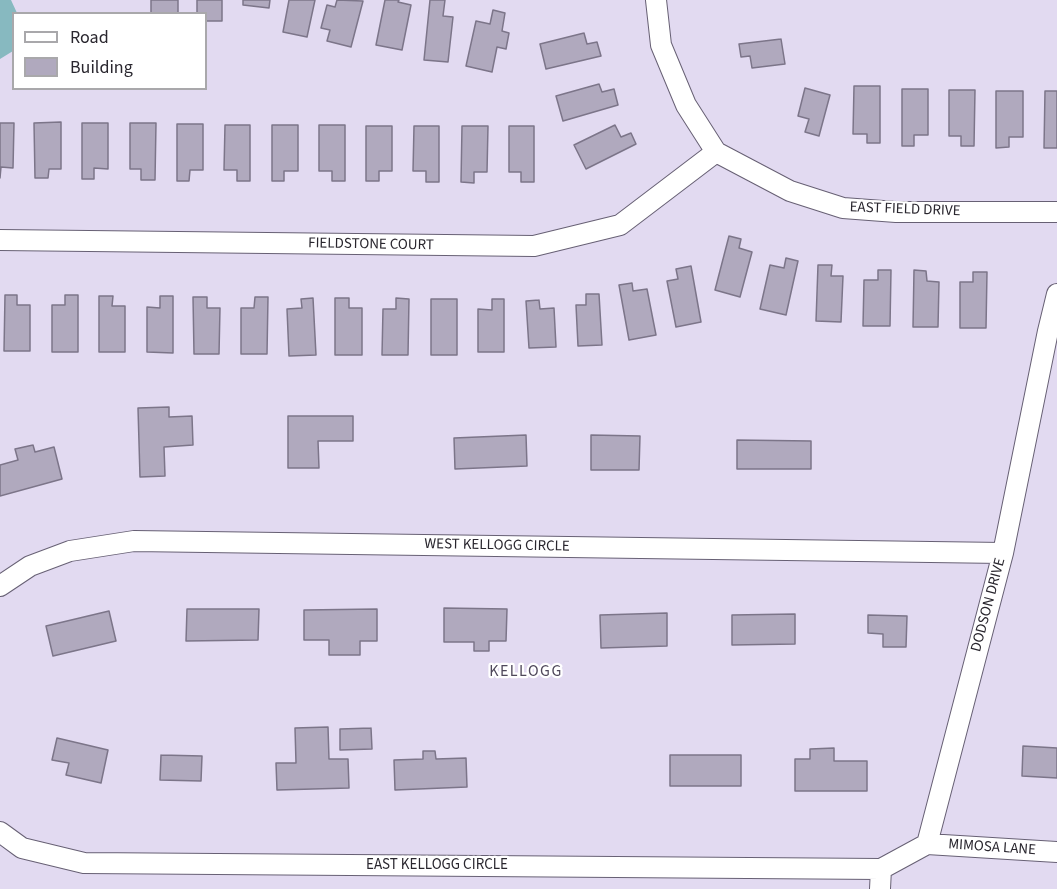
<!DOCTYPE html>
<html>
<head>
<meta charset="utf-8">
<style>
  body { margin:0 }
  #map { position:relative; width:1057px; height:889px; overflow:hidden; background:#e2daf1; font-family:"Source Sans 3",sans-serif }
  canvas { display:block }
  .legend { position:absolute; left:12px; top:12px; width:195px; height:78px; box-sizing:border-box; background:#fff; border:2px solid #a9a8ab; margin:0; padding:8px 10px; list-style:none; font-size:18px; color:#29262e }
  .legend li { display:flex; align-items:center; gap:12px; height:30px }
  .legend b { width:30px; border:2px solid #a9a8ab }
</style>
</head>
<body>
<div id="map">
<canvas width="1057" height="889"></canvas>
<ul class="legend">
<li><b style="height:8px;background:#fff"></b>Road</li>
<li><b style="height:16px;background:#b0a9be"></b>Building</li>
</ul>
</div>
<script>
const context = document.querySelector('canvas').getContext('2d');
context.lineJoin = 'round';
function fill(path, color) { context.fillStyle = color; context.fill(path, 'evenodd'); }
const shape = rows => new Path2D(rows.map(r => 'M' + r).join(''));
function stroke(path, color, width, dash) { context.strokeStyle = color; context.lineWidth = width; context.lineCap = dash ? 'butt' : 'round'; context.setLineDash(dash || []); context.stroke(path); }
function drawText(font, color, halo, rows, align = 'center') {
  context.font = font + ' "Source Sans 3",sans-serif'; context.lineWidth = 4.5; context.setLineDash([]); context.textBaseline = 'middle'; context.strokeStyle = halo; context.fillStyle = color; for (const [text, x, y, turn = 0] of rows) {
    context.save(); context.translate(x, y); context.rotate((+turn || 0) * Math.PI / 180); context.textAlign = isNaN(turn) ? turn : align; if (halo) context.strokeText(text, 0, 0); context.fillText(text, 0, 0); context.restore();
  }
}
const water = shape([
  [0,0,11,0,17,13,14,14,13,51,0,59]
]);
const building = shape([
  [151,0,178,0,178,14,151,14,151,0],
  [197,0,222,0,222,21,206,21,206,14,197,14,197,0],
  [243,0,270,0,269,8,243,5,243,0],
  [289,0,315,0,307,37,283,32,289,0],
  [337,0,363,1,351,47,327,41,330,30,321,28,327,5,335,7,337,0],
  [385,0,399,0,398,2,411,5,402,50,376,45,385,0],
  [430,0,445,0,443,16,453,17,448,62,424,60,430,0],
  [493,10,505,13,502,31,509,33,506,49,497,47,492,72,466,66,476,21,490,24,493,10],
  [584,33,587,44,597,42,601,56,546,69,540,44,584,33],
  [781,39,785,64,752,68,750,56,741,57,739,44,781,39],
  [599,84,602,92,614,89,618,105,563,121,556,96,599,84],
  [854,86,880,86,880,143,867,143,867,134,853,134,854,86],
  [805,88,830,95,819,136,805,132,809,119,798,116,805,88],
  [902,89,928,89,928,135,914,135,914,146,902,146,902,89],
  [949,90,975,90,974,146,961,146,961,136,949,136,949,90],
  [996,91,1023,91,1023,137,1009,137,1009,147,996,148,996,91],
  [1045,91,1057,91,1057,148,1044,148,1045,91],
  [61,122,61,169,49,169,48,178,35,178,34,123,61,122],
  [0,123,14,123,13,168,1,167,0,178,0,123],
  [82,123,108,123,108,169,94,168,94,179,82,179,82,123],
  [130,123,156,123,155,180,141,180,141,169,130,169,130,123],
  [177,124,203,124,203,170,190,170,189,181,177,181,177,124],
  [225,125,250,125,250,181,237,181,237,170,224,170,225,125],
  [272,125,298,125,298,171,284,171,284,181,272,181,272,125],
  [319,125,345,125,345,181,332,181,332,171,319,171,319,125],
  [615,125,621,137,631,133,636,144,586,169,574,145,615,125],
  [366,126,392,126,392,171,379,171,379,181,366,181,366,126],
  [414,126,439,126,439,182,426,182,426,171,413,171,414,126],
  [462,126,488,126,487,172,474,172,474,183,461,182,462,126],
  [509,126,534,126,534,182,521,182,521,172,509,172,509,126],
  [729,236,741,239,739,248,752,252,740,297,715,290,729,236],
  [786,258,798,261,786,315,760,309,770,265,784,268,786,258],
  [818,265,832,265,831,276,843,276,841,322,816,321,818,265],
  [691,266,701,322,676,327,667,281,678,279,676,269,691,266],
  [878,270,891,270,890,326,863,326,864,280,878,280,878,270],
  [914,270,926,271,927,281,939,282,938,327,913,327,914,270],
  [973,272,987,272,986,328,960,328,960,282,973,282,973,272],
  [632,283,633,291,647,289,656,335,629,340,619,285,632,283],
  [586,294,599,294,602,345,578,346,576,305,586,305,586,294],
  [5,295,17,295,17,305,30,305,30,351,4,351,5,295],
  [65,295,78,295,78,352,52,352,52,305,65,305,65,295],
  [99,296,113,296,112,306,125,306,125,352,99,352,99,296],
  [160,296,173,296,173,353,147,352,147,307,160,308,160,296],
  [193,297,207,297,207,308,220,308,219,354,194,354,193,297],
  [255,297,268,297,267,354,241,354,241,308,254,308,255,297],
  [313,298,316,355,289,356,287,309,302,308,301,299,313,298],
  [335,298,349,298,349,308,362,308,362,355,335,355,335,298],
  [396,298,409,299,408,355,382,355,383,309,396,309,396,298],
  [431,299,457,299,457,355,431,355,431,299],
  [492,299,504,299,504,352,478,352,478,309,492,310,492,299],
  [539,300,540,309,554,308,556,347,529,348,526,301,539,300],
  [169,407,169,417,192,416,193,445,164,447,165,476,140,477,138,408,169,407],
  [288,416,353,416,353,441,318,441,319,468,288,468,288,416],
  [526,435,527,466,455,469,454,438,526,435],
  [591,435,640,436,639,470,591,470,591,435],
  [737,440,811,441,811,469,737,469,737,440],
  [33,445,35,452,54,447,62,479,0,496,0,465,18,460,15,449,33,445],
  [444,608,507,609,506,641,489,641,489,651,474,651,474,642,444,642,444,608],
  [187,609,259,609,258,640,186,641,187,609],
  [377,609,377,641,360,641,360,655,329,655,329,640,304,640,304,610,377,609],
  [109,611,116,641,53,656,46,626,109,611],
  [667,613,667,646,601,648,600,615,667,613],
  [795,614,795,644,732,645,732,615,795,614],
  [868,615,907,616,906,647,883,647,883,634,868,633,868,615],
  [328,727,329,759,348,759,349,788,277,790,276,763,296,763,295,728,328,727],
  [371,728,372,749,340,750,340,729,371,728],
  [57,738,108,750,101,783,66,775,69,763,52,760,57,738],
  [1023,746,1057,748,1057,778,1022,776,1023,746],
  [834,748,834,761,867,761,867,791,795,791,795,759,810,759,810,749,834,748],
  [423,751,435,751,436,759,466,758,467,787,395,790,394,760,423,759,423,751],
  [161,755,202,756,201,781,160,780,161,755],
  [670,755,741,755,741,786,670,786,670,755]
]);
const minor = shape([
  [656,0,661,45,686,105,716,152,790,191,843,208,896,212,1057,212],
  [0,240,534,246,620,225,716,152],
  [0,586,30,566,70,551,134,541,1003,553],
  [0,832,22,848,84,863,881,869],
  [927,844,1057,852],
  [880,889,881,869,927,844,1003,553,1048,331,1057,294]
]);
const streetNames = [
  ["EAST FIELD DRIVE",905,210,2],
  ["FIELDSTONE COURT",371,245,1],
  ["WEST KELLOGG CIRCLE",497,546,1],
  ["DODSON DRIVE",989,605,-75],
  ["MIMOSA LANE",992,848,4],
  ["EAST KELLOGG CIRCLE",437,866]
];
const neighbourhoodNames = [
  ["KELLOGG",526,672]
];
fill(water, '#87b9c0');
fill(building, '#b0a9be');
stroke(building, '#7c7589', 1.5);
stroke(minor, '#676074', 22);
stroke(minor, '#fff', 20);
drawText('15px', '#29262e', '#fff', streetNames);
context.letterSpacing = '1.5px';
drawText('16px', '#4f485b', '#fff', neighbourhoodNames);
context.letterSpacing = '0px';
</script>
</body>
</html>
